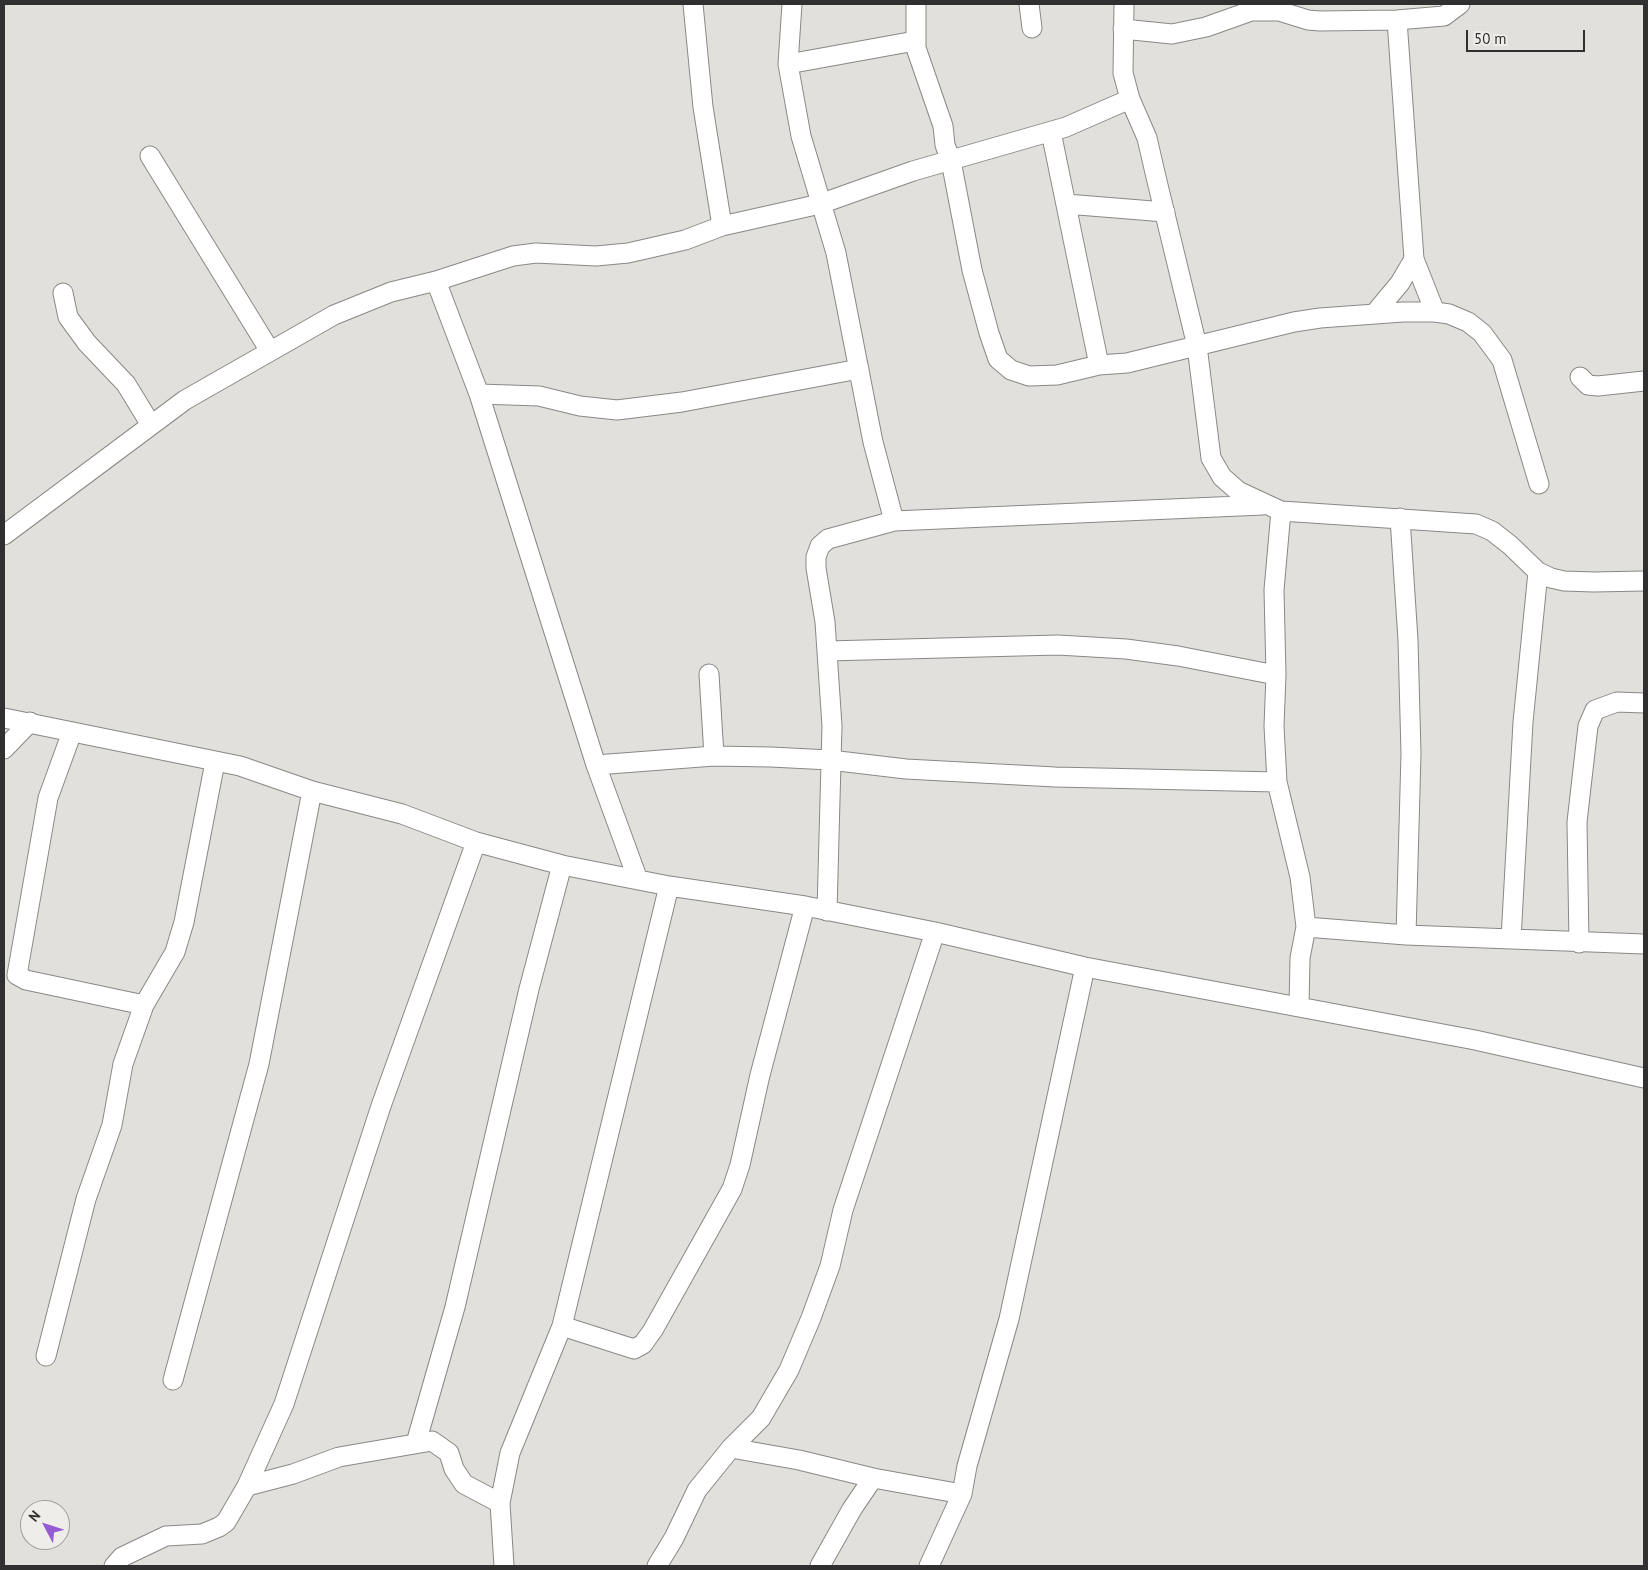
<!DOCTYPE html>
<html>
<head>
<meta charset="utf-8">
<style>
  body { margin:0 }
  #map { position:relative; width:1648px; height:1570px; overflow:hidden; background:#e2e0dd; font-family:"PT Sans",sans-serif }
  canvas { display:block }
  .frame { position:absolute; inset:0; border:5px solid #313030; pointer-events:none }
  .north { position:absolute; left:20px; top:1500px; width:50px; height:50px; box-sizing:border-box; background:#efedea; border:1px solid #a3a1a0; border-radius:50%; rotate:310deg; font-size:14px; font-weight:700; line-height:20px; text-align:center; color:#313030 }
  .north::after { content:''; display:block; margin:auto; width:18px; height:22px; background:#965bd3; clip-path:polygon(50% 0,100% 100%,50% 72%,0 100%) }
  .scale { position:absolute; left:1466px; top:30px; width:119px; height:22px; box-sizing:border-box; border:2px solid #313030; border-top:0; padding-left:6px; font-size:15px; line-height:18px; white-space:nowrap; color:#313030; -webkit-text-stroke:4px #efedea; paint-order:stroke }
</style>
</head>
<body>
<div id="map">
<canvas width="1648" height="1570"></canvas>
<div class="frame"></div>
<div class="north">N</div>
<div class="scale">50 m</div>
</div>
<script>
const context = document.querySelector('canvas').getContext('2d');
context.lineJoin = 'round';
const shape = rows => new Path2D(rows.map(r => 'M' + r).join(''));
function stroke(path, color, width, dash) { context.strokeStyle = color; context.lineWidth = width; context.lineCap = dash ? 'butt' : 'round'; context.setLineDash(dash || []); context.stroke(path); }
const street = shape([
  [693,4,703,107,722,226],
  [792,4,788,64,915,41],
  [916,4,916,48,943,126,945,145,951,161,972,270,989,333,998,359,1011,370,1029,376,1057,375,1099,365,1127,363,1294,322,1320,318,1403,312,1435,312,1449,314,1468,322,1482,333,1502,360,1539,484],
  [1029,4,1032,28],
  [1124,4,1123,73,1130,99,1147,138,1156,177,1197,346,1211,458,1222,477,1238,491,1281,511,1476,524,1492,531,1510,545,1538,572,1551,578,1564,581,1594,582,1644,581],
  [1397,20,1414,259,1435,312],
  [1123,29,1172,34,1206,27,1251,11,1279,11,1308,20,1320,21,1397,20,1444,16,1460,4],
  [788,64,801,136,836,253,873,442,894,521],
  [1051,132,1099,365],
  [150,156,270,351],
  [1066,204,1165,212],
  [436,281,479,394,596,765,638,880],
  [63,293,68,317,87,343,126,384,151,425],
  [1375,313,1400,283,1414,259],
  [1580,377,1588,385,1598,386,1644,381],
  [479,394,539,396,580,406,617,410,682,402,859,369],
  [1281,511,1274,590,1276,675,1274,726,1277,782,1300,877,1306,927,1300,958,1299,1006],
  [1400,518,1408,640,1411,754,1406,935],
  [4,535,185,400,334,315,391,292,436,281,513,256,536,253,596,256,628,253,685,240,722,226,820,204,913,171,1066,127,1130,99],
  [827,651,1058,645,1126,649,1178,656,1276,675],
  [709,674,714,756],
  [4,718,240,766,312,791,402,814,476,842,562,865,669,886,805,906,935,932,1085,967,1475,1040,1644,1078],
  [72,732,48,798,17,975,26,980,144,1005],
  [4,749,30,722],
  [596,765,714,756,771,757,830,760,906,769,1055,777,1277,782],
  [827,911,832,726,825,622,816,568,816,557,820,546,828,539,894,521,1263,505],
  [1306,927,1406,935,1644,944],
  [1511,939,1523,722,1538,572],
  [1579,943,1577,822,1588,726,1595,710,1617,702,1644,703],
  [562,1326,634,1349,643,1344,653,1330,732,1189,740,1165,760,1075,805,906],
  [46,1356,86,1199,112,1125,123,1064,144,1005,175,952,184,922,215,762],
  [173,1380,259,1064,312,791],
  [416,1443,455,1307,529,989,562,865],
  [731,1448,799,1460,873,1478],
  [247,1486,293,1474,339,1457,432,1441,449,1453,454,1469,464,1484,500,1503],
  [114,1566,122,1557,166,1536,202,1534,219,1527,226,1522,247,1486,284,1404,381,1106,476,842],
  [504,1566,500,1503,510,1453,562,1326,669,886],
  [657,1566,674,1538,697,1490,731,1448,761,1418,789,1370,811,1318,830,1266,843,1210,935,932],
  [820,1566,852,1509,873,1478,962,1494,967,1466,1009,1319,1085,967],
  [929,1566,962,1494]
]);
stroke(street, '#8a8886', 21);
stroke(street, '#fff', 19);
</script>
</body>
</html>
